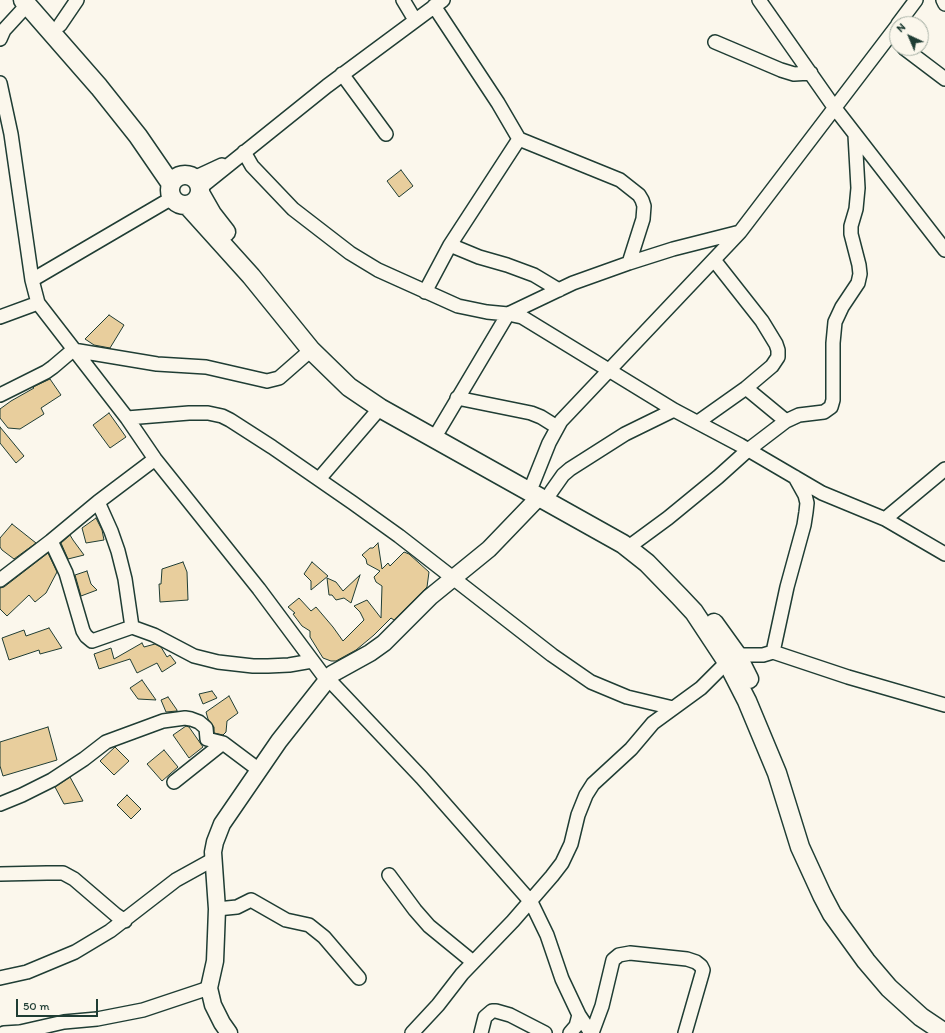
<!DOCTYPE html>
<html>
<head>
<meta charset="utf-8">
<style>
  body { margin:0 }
  #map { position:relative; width:945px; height:1033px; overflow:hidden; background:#fbf7ec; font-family:Itim,sans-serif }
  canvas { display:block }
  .north { position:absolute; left:889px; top:16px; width:40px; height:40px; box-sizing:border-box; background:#fbf7ec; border:1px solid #a3ada2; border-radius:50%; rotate:316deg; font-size:11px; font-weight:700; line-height:16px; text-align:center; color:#1f3d34 }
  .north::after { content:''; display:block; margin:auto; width:14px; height:18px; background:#1f3d34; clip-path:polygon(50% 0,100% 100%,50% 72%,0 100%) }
  .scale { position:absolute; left:16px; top:999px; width:82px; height:18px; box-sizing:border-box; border:2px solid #1f3d34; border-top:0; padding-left:5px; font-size:12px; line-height:14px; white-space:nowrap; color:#1f3d34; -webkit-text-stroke:3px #fbf7ec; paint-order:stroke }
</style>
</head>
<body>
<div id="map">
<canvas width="945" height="1033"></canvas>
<div class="north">N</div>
<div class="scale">50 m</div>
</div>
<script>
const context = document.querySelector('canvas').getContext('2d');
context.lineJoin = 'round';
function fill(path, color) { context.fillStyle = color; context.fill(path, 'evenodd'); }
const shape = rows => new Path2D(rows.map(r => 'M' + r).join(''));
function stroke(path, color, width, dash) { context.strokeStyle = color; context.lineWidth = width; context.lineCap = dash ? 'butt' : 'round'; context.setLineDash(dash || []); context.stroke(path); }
const building = shape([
  [401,170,413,186,399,197,387,181,401,170],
  [109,315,124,325,110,348,94,345,85,339,109,315],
  [50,379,61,395,41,408,44,414,20,429,8,428,0,418,0,409,11,401,34,388,33,387,50,379],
  [109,413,126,437,110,448,93,425,109,413],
  [0,427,24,456,16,463,0,443,0,427],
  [96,518,102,530,104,540,86,543,82,528,96,518],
  [12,524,36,543,14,559,2,550,0,547,0,538,12,524],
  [70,535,73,540,84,555,68,559,61,543,70,535],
  [378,543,382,569,388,563,390,566,404,552,409,554,429,572,427,587,394,620,391,618,374,635,356,650,336,661,331,661,323,658,310,637,310,631,302,626,293,614,295,613,288,607,299,598,311,611,316,607,333,627,343,641,364,620,360,612,354,606,367,600,381,618,382,586,376,582,374,577,380,571,367,564,366,559,362,555,370,548,373,548,378,543],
  [48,553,57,572,46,593,35,602,29,595,7,616,0,609,0,588,4,587,48,553],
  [183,562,187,572,188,600,160,602,159,584,161,584,162,569,183,562],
  [312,562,328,576,311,590,311,581,304,574,312,562],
  [87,571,91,584,97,590,81,596,75,575,87,571],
  [360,575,351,603,344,598,336,600,332,595,329,595,327,578,336,582,343,591,360,575],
  [49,628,62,648,40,654,39,650,9,660,2,638,24,630,26,636,49,628],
  [142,643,144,647,155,644,161,647,167,657,170,655,176,663,162,672,157,663,137,673,130,659,99,669,94,654,111,648,114,659,142,643],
  [142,680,156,700,138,699,130,688,142,680],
  [212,691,217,698,203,704,199,694,212,691],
  [229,696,238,713,227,721,226,732,223,735,214,733,214,727,208,719,206,712,229,696],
  [168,697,177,710,177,711,166,712,161,700,168,697],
  [186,726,189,727,203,747,189,758,173,735,186,726],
  [48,727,57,760,3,776,0,766,0,742,48,727],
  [115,747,129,761,114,775,100,761,115,747],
  [164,750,178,767,162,781,147,764,164,750],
  [70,777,83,801,64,804,55,787,70,777],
  [127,795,141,809,131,819,117,805,127,795]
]);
const minor = shape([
  [403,0,415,20],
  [759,0,834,107,945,250],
  [943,0,945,4],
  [898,24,916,0],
  [60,25,77,0],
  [0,39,4,30,27,5],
  [715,42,781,70,794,74,811,73],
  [904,48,945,79],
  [342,74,386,134],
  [0,83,11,134,32,280,38,303,127,418,155,459,259,589,323,675],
  [519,139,620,180,639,195,642,200,644,206,643,219,629,263],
  [244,152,252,166,293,209,350,253,378,270,458,306,487,312,508,314,522,317,674,410,740,445,822,493,885,519,945,554],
  [194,178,222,165],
  [200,188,327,86,443,0],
  [450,245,479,257,507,265,534,275,559,290],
  [32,280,172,198],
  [425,292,450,245,519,139,498,103,434,6],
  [0,317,38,303],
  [746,388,786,421],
  [0,395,46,372,53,367,73,350,157,364,206,367,267,381,279,378,311,350],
  [457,398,531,413,541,417,557,427],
  [127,418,189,413,208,413,222,416,230,420,272,447,353,503,399,536,552,655,591,682,627,697,673,708],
  [698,422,746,388,772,366,778,357,778,350,776,344,762,321,714,260],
  [439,430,508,314,573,283,629,263,673,249,740,232,897,26],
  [319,479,380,408],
  [533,483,549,443,561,421,740,232],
  [551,492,563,475,570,469,625,434,674,410],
  [98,502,111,531,118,551,125,579,132,627],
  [885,519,945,469],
  [51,541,66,573,83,631,86,636,92,641,132,627,154,635,194,656,218,662,253,666,268,666,289,665,312,661],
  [634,543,668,518,718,477,748,450,786,421,799,415,824,412,831,407,833,400,833,343,835,322,842,307,858,283,860,274,859,265,851,234,851,226,856,209,858,188,855,135],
  [0,580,51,541,98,502,155,459],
  [773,652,787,587,804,525,806,512,807,503,805,495,795,477],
  [333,684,422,778,531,902,547,935,562,979,579,1015,591,1033],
  [174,782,223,743],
  [0,804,22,795,52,780,84,759,106,742,163,721,185,718,191,719,199,722,206,728,207,739,223,743,259,770],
  [0,874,47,873,63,873,74,879,116,915,125,921],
  [389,875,415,910,429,926,473,962],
  [217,909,237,907,251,900,286,920,309,925,324,937,359,978],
  [0,978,27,972,75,952,110,931,176,880,214,859],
  [4,1033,20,1032,64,1022,97,1019,143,1010,209,988],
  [412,1033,438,1005,462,974,513,921,552,876,562,863,571,844,578,815,586,795,593,784,631,749,653,723,701,688,727,662,737,655,763,655,773,652,848,677,945,705],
  [481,1033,485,1017,492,1011,496,1011,510,1015,545,1033],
  [570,1033,576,1026,579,1015],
  [592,1033,602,1006,613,960,619,955,630,953,687,959,696,962,701,966,703,970,702,974,685,1033]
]);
const tertiary = shape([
  [332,674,370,653,384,643,430,597,489,549,539,497],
  [229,1033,222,1023,213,1005,209,988,215,961,216,936,217,909,213,852,215,842,222,824,279,741,324,684]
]);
const secondary = shape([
  [23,0,99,87,138,136,171,184],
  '170 190a15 15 0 1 1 30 0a15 15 0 1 1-30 0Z',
  [200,193,212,214,226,232],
  [187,205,251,276,311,350,349,387,380,408,623,544,647,563,680,597,694,612,727,662,747,701,777,773,800,847,822,895,832,914,866,961,889,988,921,1017,945,1033],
  [714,623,737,655,749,679]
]);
fill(building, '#e8ce9d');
stroke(building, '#1f3d34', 1);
stroke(minor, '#1f3d34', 16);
stroke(tertiary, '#1f3d34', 19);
stroke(secondary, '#1f3d34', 21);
stroke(minor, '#fbf7ec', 13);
stroke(tertiary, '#fbf7ec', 16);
stroke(secondary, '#fbf7ec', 18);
</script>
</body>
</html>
